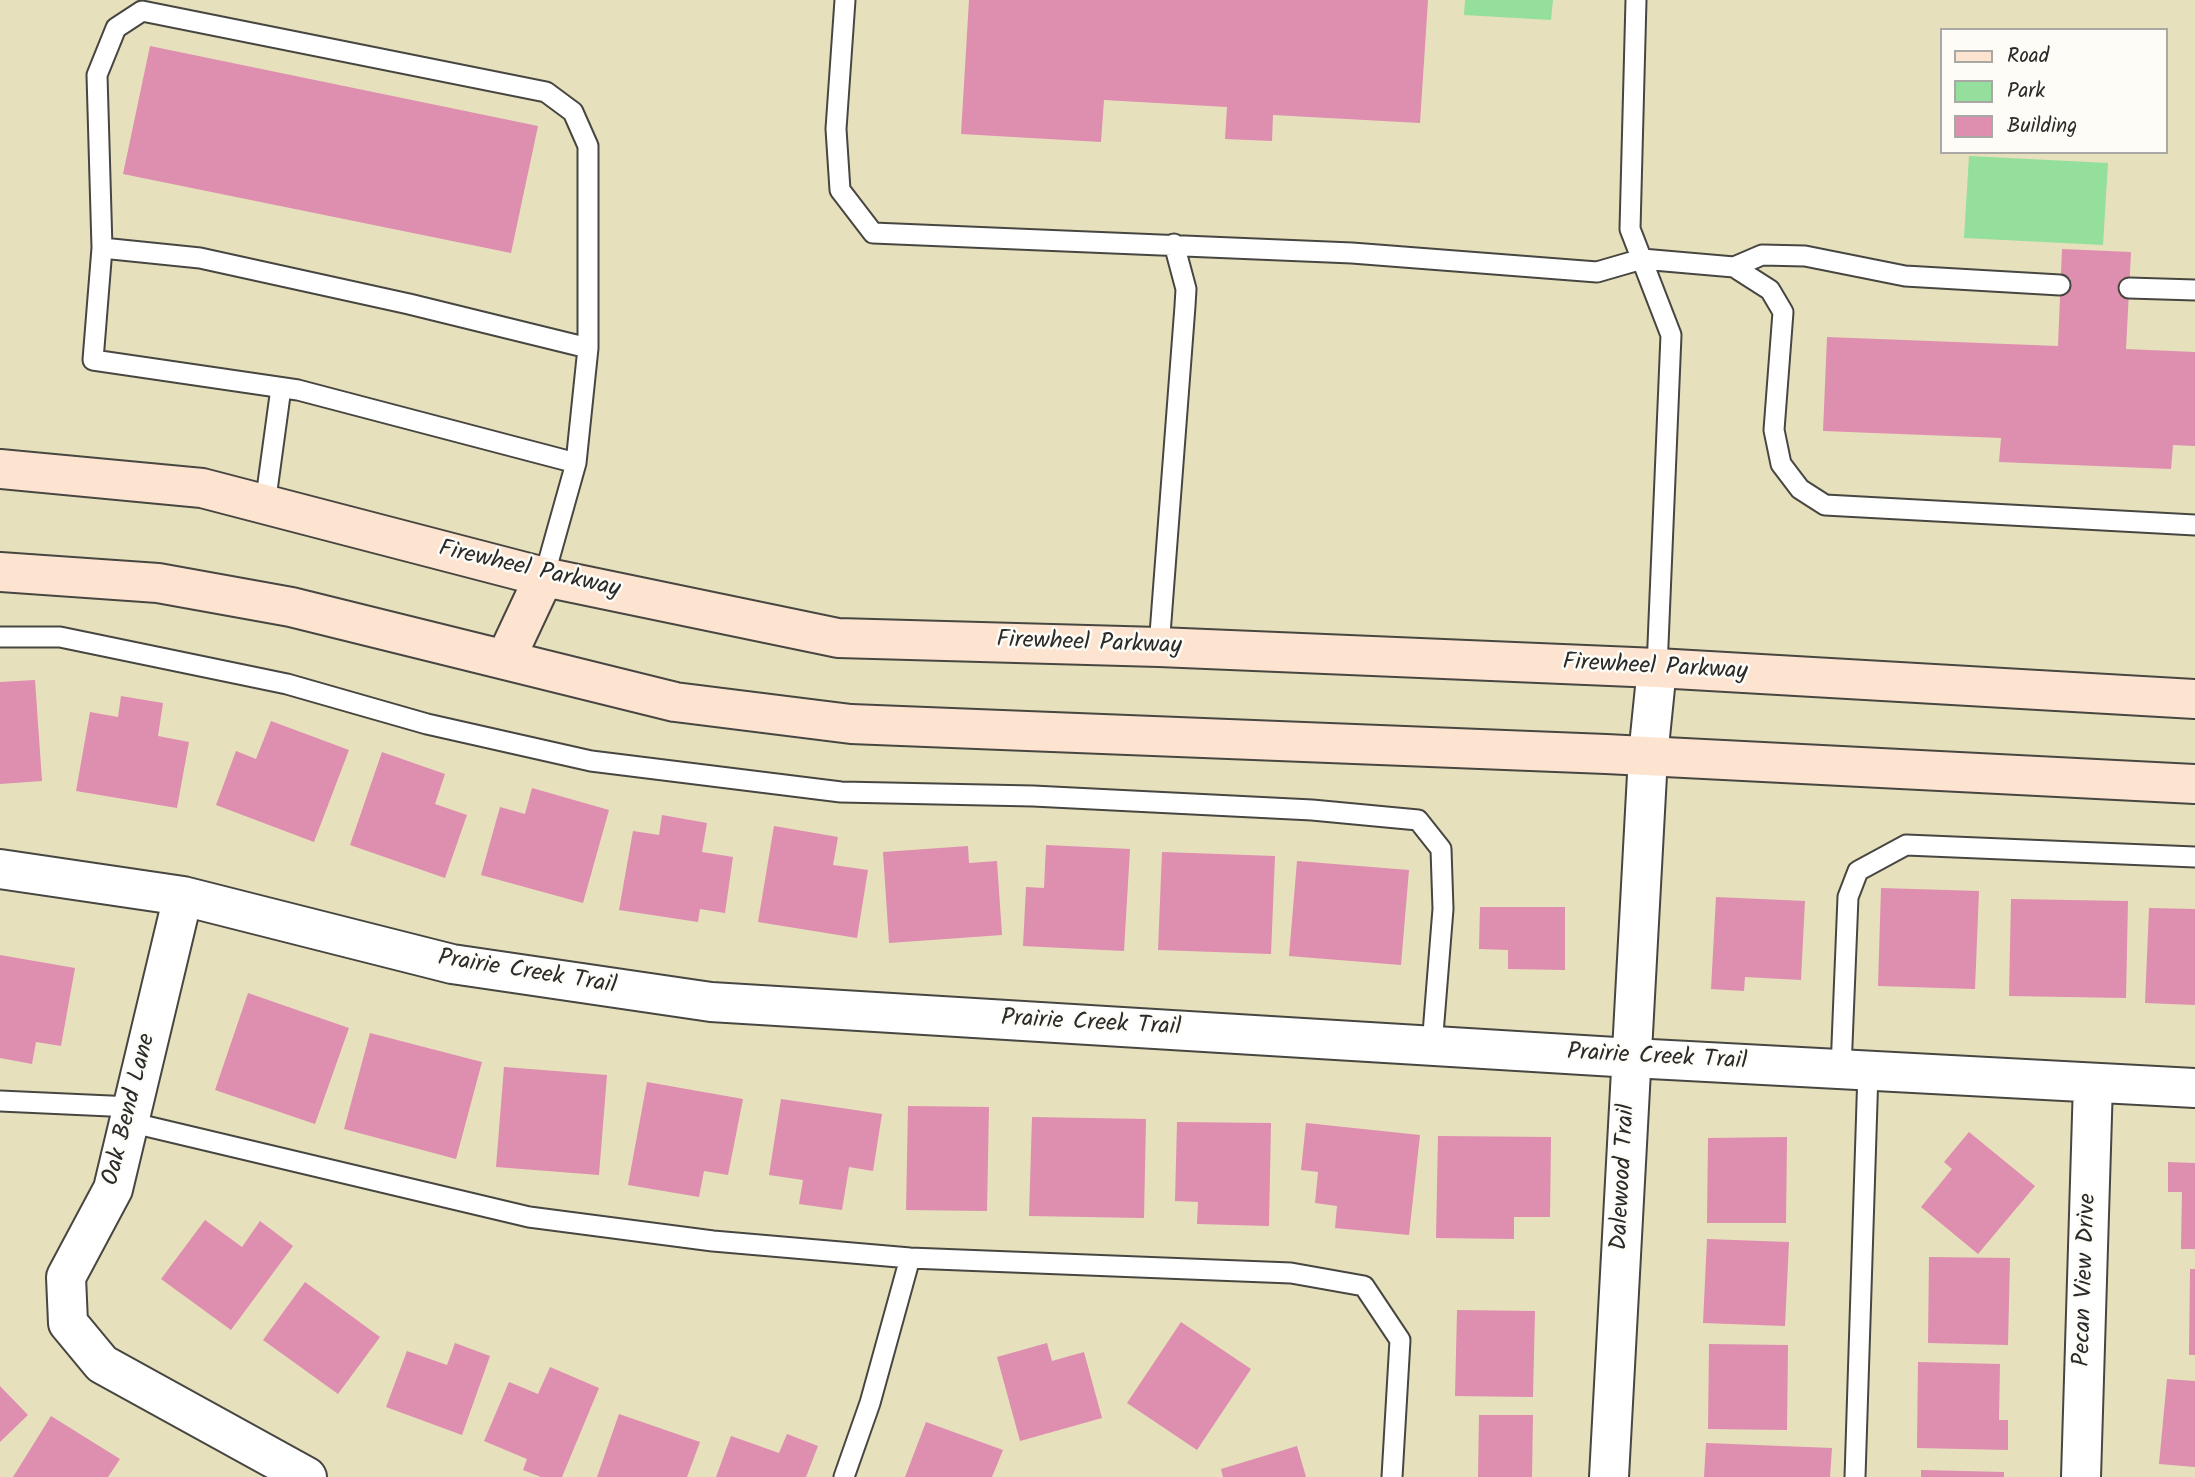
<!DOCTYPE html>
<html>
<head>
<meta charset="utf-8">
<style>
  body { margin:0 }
  #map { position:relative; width:2195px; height:1477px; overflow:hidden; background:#e6e0bd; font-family:Kalam,sans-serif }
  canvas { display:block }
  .legend { position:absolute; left:1940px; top:28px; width:228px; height:126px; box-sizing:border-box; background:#fdfcf7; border:2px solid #a9a8a5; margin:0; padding:9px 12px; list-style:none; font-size:21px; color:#2b2b2b }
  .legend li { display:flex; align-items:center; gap:14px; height:35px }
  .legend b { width:35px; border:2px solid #a9a8a5 }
</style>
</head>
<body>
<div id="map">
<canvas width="2195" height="1477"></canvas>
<ul class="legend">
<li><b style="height:9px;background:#fde4d0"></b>Road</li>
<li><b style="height:19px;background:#94df9b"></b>Park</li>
<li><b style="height:19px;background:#de8eaf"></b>Building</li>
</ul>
</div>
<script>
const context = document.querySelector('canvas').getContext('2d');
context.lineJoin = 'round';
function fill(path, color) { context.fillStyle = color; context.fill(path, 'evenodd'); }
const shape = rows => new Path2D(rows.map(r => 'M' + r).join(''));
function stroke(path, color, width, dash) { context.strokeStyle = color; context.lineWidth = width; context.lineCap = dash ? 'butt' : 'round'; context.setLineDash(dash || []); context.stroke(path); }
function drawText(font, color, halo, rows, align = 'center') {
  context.font = font + ' Kalam,sans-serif'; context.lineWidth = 5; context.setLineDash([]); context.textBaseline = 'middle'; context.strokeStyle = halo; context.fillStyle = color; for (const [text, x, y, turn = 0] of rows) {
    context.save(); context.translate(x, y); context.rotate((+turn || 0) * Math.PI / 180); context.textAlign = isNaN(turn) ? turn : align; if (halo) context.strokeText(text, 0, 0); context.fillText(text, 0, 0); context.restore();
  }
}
const green = shape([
  [1465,0,1553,0,1551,20,1464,15],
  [1969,156,2108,163,2103,245,1964,238]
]);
const building = shape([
  [969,0,1428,0,1420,123,1273,115,1272,141,1225,139,1227,107,1104,100,1101,142,961,134],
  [150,46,538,126,511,253,123,174],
  [2062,249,2131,252,2126,349,2195,352,2195,446,2173,445,2171,469,1999,462,2001,438,1823,431,1827,337,2058,346],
  [35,680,42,781,0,784,0,682],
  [121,696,163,703,158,736,189,742,177,808,76,791,90,712,118,717],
  [271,721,349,750,314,842,216,805,236,751,256,759],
  [382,752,445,774,435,804,467,815,445,878,350,845],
  [532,788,609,810,583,903,481,875,500,807,525,814],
  [662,815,707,823,702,852,733,857,725,913,700,909,698,922,619,910,633,831,659,835],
  [774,826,838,837,833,865,868,870,857,938,758,922],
  [1046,845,1130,849,1124,951,1023,946,1026,887,1044,888],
  [968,846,969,863,997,861,1002,935,889,943,883,852],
  [1162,852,1275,856,1271,954,1158,950],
  [1297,861,1409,870,1401,965,1289,956],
  [1881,888,1979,891,1975,989,1878,986],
  [1716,897,1805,901,1801,980,1745,977,1744,991,1711,989],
  [2011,899,2128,901,2126,998,2009,996],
  [1480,907,1565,907,1565,970,1508,969,1508,950,1479,949],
  [2149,908,2195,909,2195,1005,2145,1003],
  [0,955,75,968,61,1046,36,1042,32,1064,0,1058],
  [248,993,349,1028,315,1124,215,1090],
  [370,1033,482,1062,456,1159,344,1129],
  [504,1067,607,1075,599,1175,496,1167],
  [647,1082,743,1099,728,1175,704,1171,699,1197,628,1185],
  [781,1099,882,1114,873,1171,849,1167,842,1210,799,1204,803,1180,769,1175],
  [908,1106,989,1107,987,1211,906,1210],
  [1032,1117,1146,1119,1144,1218,1029,1216],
  [1177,1122,1271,1123,1269,1226,1197,1224,1198,1202,1175,1201],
  [1306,1123,1420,1135,1409,1235,1335,1228,1337,1206,1315,1203,1318,1172,1301,1170],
  [1969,1132,2035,1186,1978,1254,1921,1207,1952,1169,1944,1162],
  [1438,1136,1551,1137,1550,1217,1514,1217,1514,1239,1436,1238],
  [1787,1137,1786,1223,1707,1223,1708,1138],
  [2168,1162,2195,1163,2195,1249,2181,1249,2182,1192,2168,1192],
  [205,1220,242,1247,260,1221,293,1246,231,1330,161,1279],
  [1707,1239,1789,1242,1785,1326,1703,1323],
  [1929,1257,2010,1258,2008,1345,1928,1343],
  [2190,1269,2195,1269,2195,1355,2189,1355],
  [305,1282,380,1337,338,1394,263,1340],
  [1457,1310,1535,1311,1533,1397,1455,1396],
  [1181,1322,1251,1369,1197,1450,1127,1403],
  [455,1343,490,1356,462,1435,386,1407,407,1351,447,1365],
  [1047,1343,1052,1361,1084,1352,1102,1418,1020,1441,997,1357],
  [1709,1344,1788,1345,1787,1430,1708,1429],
  [1918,1362,2000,1364,1999,1420,2008,1420,2008,1450,1917,1448],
  [550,1367,599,1388,562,1477,541,1477,523,1470,527,1459,484,1441,509,1382,538,1394],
  [2167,1379,2195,1381,2195,1467,2159,1464],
  [0,1386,28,1415,0,1442],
  [619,1414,700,1442,687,1477,597,1477],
  [1479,1415,1533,1415,1532,1477,1478,1477],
  [51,1416,120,1459,108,1477,13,1477],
  [926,1422,1003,1450,992,1477,905,1477],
  [787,1434,818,1446,806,1477,716,1477,731,1436,779,1453],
  [1706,1443,1832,1448,1830,1477,1704,1477],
  [1297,1446,1306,1477,1223,1477,1221,1469],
  [1921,1470,2004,1472,2004,1477,1921,1477]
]);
const service = shape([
  [845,0,836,129,840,190,873,233,1352,253,1597,272,1642,259,1734,267,1762,255,1805,256,1905,276,2060,285],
  [1636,0,1630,229,1671,335,1657,668],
  [102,248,97,75,116,28,142,11,546,92,573,112,588,146,588,348],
  [1734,267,1770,290,1783,312,1774,430,1781,464,1800,489,1825,505,2195,525],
  [2129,288,2195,290],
  [265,505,281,388],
  [544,577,576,463,588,348,409,304,200,258,102,248,93,360,298,390,576,463],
  [0,637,60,637,287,684,427,724,591,761,841,792,1033,796,1312,810,1418,820,1441,849,1443,909,1432,1046],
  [1159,647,1185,306,1186,289,1174,244],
  [1841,1069,1848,897,1858,871,1906,845,2195,857],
  [0,1101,132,1107],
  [129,1122,529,1217,713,1241,910,1258,1291,1273,1364,1286,1400,1340,1392,1477],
  [844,1477,870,1403,910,1258],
  [1855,1477,1868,1071]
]);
const minor = shape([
  [0,869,183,896,452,964,711,1002,1632,1058,2195,1088],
  [183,896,113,1189,66,1277,68,1323,102,1364,307,1477],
  [1609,1477,1648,756,1657,668],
  [2081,1477,2093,1083]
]);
const secondary = shape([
  [0,469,202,488,544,577,838,638,1159,647,1657,668,2195,699],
  [0,572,158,583,291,607,675,702,851,724,1606,754,2195,784],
  [506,658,544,577]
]);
const streetNames = [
  ["Firewheel Parkway",529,571,13],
  ["Firewheel Parkway",1089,645,2],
  ["Firewheel Parkway",1655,669,3],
  ["Prairie Creek Trail",527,974,9],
  ["Prairie Creek Trail",1091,1025,3],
  ["Prairie Creek Trail",1657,1059,3],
  ["Oak Bend Lane",131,1110,-76],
  ["Dalewood Trail",1625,1177,-87],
  ["Pecan View Drive",2087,1280,-88]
];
fill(green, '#94df9b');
fill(building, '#de8eaf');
stroke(service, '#474641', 23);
stroke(minor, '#474641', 42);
stroke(secondary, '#474641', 42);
stroke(service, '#fff', 19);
stroke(minor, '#fff', 38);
stroke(secondary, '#fde4d0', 38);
drawText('24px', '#2b2b2b', '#fdfcf7', streetNames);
</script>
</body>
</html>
